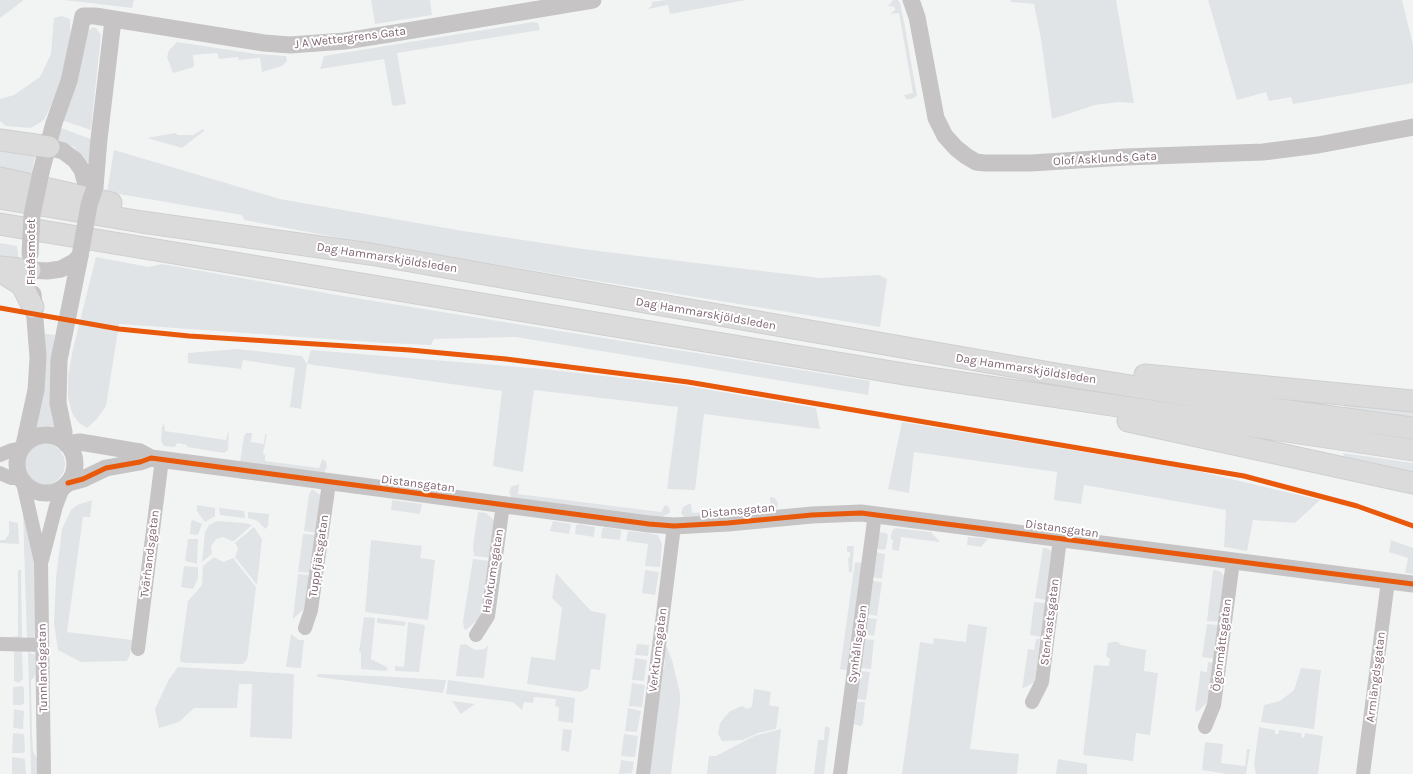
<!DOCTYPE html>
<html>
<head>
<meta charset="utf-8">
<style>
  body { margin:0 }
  canvas { display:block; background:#f2f4f4 }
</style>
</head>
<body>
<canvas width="1413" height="774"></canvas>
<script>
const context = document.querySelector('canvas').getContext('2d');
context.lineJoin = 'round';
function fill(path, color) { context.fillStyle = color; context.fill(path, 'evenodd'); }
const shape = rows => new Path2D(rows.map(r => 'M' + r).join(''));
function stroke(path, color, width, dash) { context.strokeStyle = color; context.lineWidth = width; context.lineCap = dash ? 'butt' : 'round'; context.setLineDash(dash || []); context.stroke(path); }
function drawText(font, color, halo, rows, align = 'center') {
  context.font = font + ' Karla,sans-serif'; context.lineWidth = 4; context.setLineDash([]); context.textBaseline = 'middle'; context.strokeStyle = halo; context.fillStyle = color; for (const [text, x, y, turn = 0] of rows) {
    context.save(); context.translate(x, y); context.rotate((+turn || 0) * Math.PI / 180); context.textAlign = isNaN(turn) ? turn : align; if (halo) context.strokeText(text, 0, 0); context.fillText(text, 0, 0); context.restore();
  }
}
const green = shape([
  [0,0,24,0,0,18],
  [64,0,134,0,132,8],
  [371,0,430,0,432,15,375,24],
  [666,0,746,0,670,14,668,5,648,9,652,5,652,2],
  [893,0,898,0,900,3,905,27,917,96,911,99,906,99,904,95,913,93,899,13,890,14,895,10,895,7,888,6],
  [1011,0,1116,0,1134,103,1119,102,1095,105,1052,119,1041,39,1034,4,1011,2],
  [1208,0,1402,0,1413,45,1413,83,1293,104,1291,97,1269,101,1266,92,1237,100],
  [62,16,70,19,71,39,63,78,48,112,44,120,31,128,6,126,0,121,0,99,14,95,40,77,51,54,54,18],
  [533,22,538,23,540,30,397,53,406,104,393,106,392,104,384,59,320,69,324,56],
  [93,27,96,28,101,35,91,130,61,120,86,33],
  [177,42,257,54,286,56,287,61,282,66,262,72,260,58,239,60,238,57,219,59,217,53,193,55,194,67,173,73,167,57,169,50],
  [61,128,91,139,89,162,86,162,74,147,57,140,60,129],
  [203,129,204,131,182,148,147,138,175,133,178,135,193,135],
  [0,148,36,152,31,176,0,169],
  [114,150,280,199,463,231,590,250,820,278,879,275,887,279,880,327,383,246,244,220,242,215,107,192],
  [0,243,17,246,19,263,0,260],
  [96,257,149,267,162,264,343,296,870,381,868,395,516,337,434,339,431,345,384,343,119,324,106,406,97,419,87,428,78,422,72,413,68,398,68,376,73,349],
  [41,333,55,335,52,355,56,431,34,429],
  [237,349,302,356,307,364,311,350,544,369,681,385,816,408,820,429,704,414,695,490,667,489,678,407,534,390,523,472,493,466,502,391,307,364,301,409,290,407,295,368,243,360,241,369,188,363,188,353],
  [1344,403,1413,407,1413,417,1347,408,1344,406],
  [902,422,1193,470,1320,500,1295,523,1253,520,1247,551,1224,547,1226,510,1084,485,1081,504,1054,500,1057,472,914,452,909,493,888,489],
  [164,423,165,431,226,440,229,430,228,450,224,453,187,447,187,445,177,443,175,447,164,446,161,441,162,427],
  [246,433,252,433,251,442,264,444,265,434,267,434,263,454,265,455,265,461,319,468,322,459,326,461,327,467,324,473,240,462,244,436],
  '23 464a21 21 0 1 1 42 0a21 21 0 1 1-42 0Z',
  [1343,453,1413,463,1413,476,1345,461],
  [519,484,518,494,661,512,665,505,669,507,670,513,661,517,512,499,509,492,511,487],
  [312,489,323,497,318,533,304,531,309,494],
  [770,497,775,498,778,503,777,508,771,512,684,517,681,513,683,507,691,503,692,513,770,506],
  [92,500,90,517,83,517,67,632,132,640,130,655,127,661,124,661,81,662,58,650,54,623,56,578,62,529,71,510,77,505],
  [392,500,422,504,420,514,391,510],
  [197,505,215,508,215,516,205,522,197,511],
  [219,508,244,511,245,518,220,515],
  [248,512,269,514,268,526,265,529,258,521,248,518],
  [478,512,486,513,495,521,491,558,474,556,473,546],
  [23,513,33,551,37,618,34,640,27,640],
  [193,520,202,524,198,535,190,534,191,522],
  [9,521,18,523,19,544,0,543,0,540,5,540,9,534],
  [217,521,244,523,252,525,234,541,232,541,223,537,216,539,211,546,212,554,202,562,205,532,209,525],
  [553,521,571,524,569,534,550,531],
  [579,524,595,527,594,537,575,534,576,525],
  [254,527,262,539,257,585,235,557,238,549,235,543],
  [605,527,621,530,620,540,601,538,602,529],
  [896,528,931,532,940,542,901,537,899,551,892,550,893,540,891,539,891,535,893,529],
  [628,531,649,533,658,535,662,544,660,567,645,566,648,544,626,541],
  [879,532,886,533,888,535,886,548,884,550,877,549],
  [303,534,318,535,312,573,298,572],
  [968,537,981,538,988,539,981,547,967,545],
  [188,539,198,539,197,564,185,561],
  [371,540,422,546,420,558,435,560,428,620,365,612],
  [1391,540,1413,548,1413,574,1405,573,1408,558,1389,552],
  [847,546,854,546,852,572,849,572,848,558,850,557,850,552,847,552],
  [1043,548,1047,548,1052,552,1046,600,1035,598],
  [876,552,885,554,882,579,873,577],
  [214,557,223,562,233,558,256,587,248,654,247,659,243,664,187,663,181,662,180,658,188,601,202,585,203,566],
  [473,559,490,561,485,605,480,618,466,630,464,629,463,621],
  [855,562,864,563,849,671,840,669],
  [184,566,198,567,198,578,193,589,181,587],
  [18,570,21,570,22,638,10,637,18,636],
  [645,570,659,572,655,595,642,593],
  [1213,570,1219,571,1226,577,1220,622,1207,621],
  [556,573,591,611,606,614,600,670,591,669,588,688,581,692,527,684,531,657,555,660,562,608,552,598],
  [298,574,310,575,307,606,293,619],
  [873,581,882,582,877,616,868,614],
  [1034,602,1046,603,1041,637,1030,635],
  [364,617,375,618,371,659,385,666,388,668,386,671,361,669,361,653,359,652],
  [377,618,406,622,405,626,377,623],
  [868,618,877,619,874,636,865,634],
  [408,622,425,625,419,672,395,671,395,666,404,667],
  [968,624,987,627,970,749,1019,754,1017,774,902,774,920,642,933,644,934,638,966,642],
  [1207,624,1219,625,1215,659,1202,657],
  [291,634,299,640,304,640,301,668,286,667],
  [865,639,874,640,871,669,861,668],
  [1036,639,1040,639,1035,682,1022,689,1028,649,1034,650],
  [1113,642,1118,642,1121,645,1146,650,1144,671,1158,673,1150,735,1136,733,1133,761,1083,755,1094,665,1109,666,1110,659,1106,656,1108,643],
  [665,643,672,660,680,693,680,703,671,774,649,774,659,669,664,669,665,659,660,659],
  [466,644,475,650,484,649,488,645,484,678,456,676,460,645],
  [637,644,649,645,648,656,635,655],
  [14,649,22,651,23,679,19,683,14,681],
  [28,652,35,655,35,675,31,681,32,732,33,751,37,759,38,774,31,774],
  [635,658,647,660,644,681,632,680],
  [1202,661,1201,671,1207,672,1208,662,1215,663,1209,701,1197,712,1195,710],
  [178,667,294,674,292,739,250,737,252,684,239,684,237,708,194,708,179,722,159,728,155,709,169,679],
  [1301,668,1321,670,1314,729,1261,722,1264,705,1280,701,1294,690],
  [860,671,870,672,866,700,857,699],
  [318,674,377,676,446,680,443,693,317,677],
  [448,680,575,698,573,723,558,721,559,707,555,706,556,699,534,697,533,703,524,702,522,710,513,702,446,694],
  [632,683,645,685,642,707,629,706],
  [22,686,24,688,24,703,22,705,13,705,13,687],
  [754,689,771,692,769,705,779,707,776,729,758,733,743,740,722,741,718,734,720,723,730,711,742,706,747,709,752,707],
  [452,701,475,704,461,714],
  [857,702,865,702,863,723,861,726,854,724],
  [628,708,641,711,637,732,625,731],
  [14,709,24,711,23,729,13,728],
  [825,726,830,728,824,774,814,774,818,740,824,740],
  [1259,727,1275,730,1275,734,1278,734,1279,730,1301,733,1302,738,1304,738,1305,733,1323,736,1318,774,1256,774,1254,765],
  [563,729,572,730,569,752,561,750],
  [781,729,776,774,707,774,709,756,716,756,754,736],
  [13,733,24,734,25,751,23,753,12,753],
  [624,734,638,736,635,757,621,756],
  [1205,742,1223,744,1221,763,1245,766,1247,749,1250,749,1246,774,1227,774,1202,770],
  [12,757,25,759,26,774,12,774],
  [1058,759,1087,764,1087,774,1056,774],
  [621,760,634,762,632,773,619,774]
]);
const minor = shape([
  [0,455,12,450,22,448],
  [0,473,11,478,20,478],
  [23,483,41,562,44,774],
  [42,560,56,506,63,488],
  [305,628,311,610,329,483],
  [476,635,488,616,503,504],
  [0,644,42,645],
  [138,649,162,459],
  [1032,702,1042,682,1060,539],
  [1205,727,1214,705,1233,561],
  [643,774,674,526],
  [840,774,875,514],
  [1363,774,1388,581]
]);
const tertiary = shape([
  [911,0,917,17,936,118,945,136,956,148,966,156,976,162,985,163,1031,163,1126,157,1263,152,1318,145,1413,127],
  [49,147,63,151,75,160,82,170,86,184],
  [41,172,54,123,69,81,83,16,95,16,264,43,290,45,345,41,389,34,593,0],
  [95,187,99,139,113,20],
  [30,270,47,271,61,269,74,262,80,256],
  '17 464a29 29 0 1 1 58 0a29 29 0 1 1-58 0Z',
  [63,441,64,432,58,403,59,360,80,256],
  [66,444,80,442,140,452,151,458],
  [24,445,36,390,37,375,38,357,33,294],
  [68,483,83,479,106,468,140,462,151,458,649,524,674,526,728,523,812,515,861,513,1413,584]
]);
const primary = shape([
  [0,140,49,147],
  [0,178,111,203],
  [0,198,142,222,370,254,1056,374,1274,409,1413,428],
  [0,224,910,375,1413,450],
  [0,267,30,270],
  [0,271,22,285,33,307],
  [1145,375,1413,401],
  [1128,421,1413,483]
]);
const tertiaryBridge = shape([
  [30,254,32,215,41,172],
  [80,256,89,205,95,187]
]);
const cycleway = shape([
  [0,308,119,329,189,336,410,350,506,359,688,382,1244,476,1357,506,1413,526],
  [68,483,83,479,106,468,140,462,151,458,649,524,674,526,728,523,812,515,861,513,1413,584]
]);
const streetNames = [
  ["J A Wettergrens Gata",350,38,-7],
  ["Olof Asklunds Gata",1105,159,-3],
  ["Flatåsmotet",32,252,-90],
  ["Dag Hammarskjöldsleden",387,258,9],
  ["Dag Hammarskjöldsleden",706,314,10],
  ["Dag Hammarskjöldsleden",1026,369,9],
  ["Distansgatan",418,484,7],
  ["Distansgatan",738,511,-5],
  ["Distansgatan",1062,529,8],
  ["Tvärhandsgatan",150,554,-83],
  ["Tuppfjätsgatan",319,556,-82],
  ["Halvtumsgatan",493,571,-81],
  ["Stenkastsgatan",1050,622,-83],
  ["Synhållsgatan",858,644,-82],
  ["Ögonmåttsgatan",1222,645,-83],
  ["Verktumsgatan",658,650,-83],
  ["Tunnlandsgatan",43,668,-91],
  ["Armlängdsgatan",1376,677,-83]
];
fill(green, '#e1e4e6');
stroke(primary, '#cfcfd0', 23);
stroke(minor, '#c6c4c5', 14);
stroke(tertiary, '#c6c4c5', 17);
stroke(primary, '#dcdbdc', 21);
stroke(tertiaryBridge, '#c6c4c5', 17);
stroke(cycleway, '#e8590c', 5);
drawText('12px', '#806674', '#fff', streetNames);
</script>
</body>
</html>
